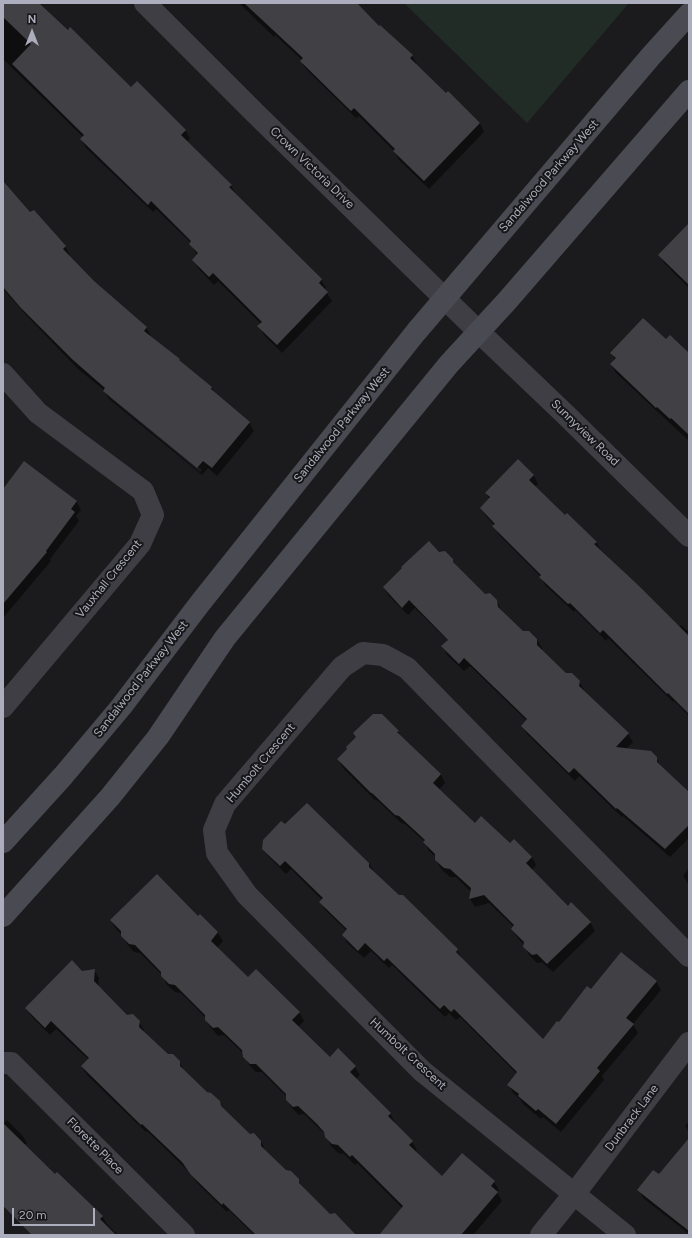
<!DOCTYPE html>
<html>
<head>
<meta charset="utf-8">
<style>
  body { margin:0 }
  #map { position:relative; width:692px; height:1238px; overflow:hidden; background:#1b1b1d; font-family:Figtree,sans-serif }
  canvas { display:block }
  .frame { position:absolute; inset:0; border:4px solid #adaebd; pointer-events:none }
  .north { position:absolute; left:12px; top:12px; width:40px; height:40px; -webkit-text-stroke:3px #161618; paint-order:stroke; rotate:0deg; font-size:11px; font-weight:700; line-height:16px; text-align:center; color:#adaebd }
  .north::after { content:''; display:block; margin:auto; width:14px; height:18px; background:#adaebd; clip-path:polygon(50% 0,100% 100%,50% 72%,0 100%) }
  .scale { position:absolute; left:12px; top:1208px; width:83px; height:18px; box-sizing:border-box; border:2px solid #adaebd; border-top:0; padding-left:5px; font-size:12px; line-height:14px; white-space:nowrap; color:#adaebd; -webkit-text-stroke:3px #161618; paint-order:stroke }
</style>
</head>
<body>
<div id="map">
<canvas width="692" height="1238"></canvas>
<div class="frame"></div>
<div class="north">N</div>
<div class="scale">20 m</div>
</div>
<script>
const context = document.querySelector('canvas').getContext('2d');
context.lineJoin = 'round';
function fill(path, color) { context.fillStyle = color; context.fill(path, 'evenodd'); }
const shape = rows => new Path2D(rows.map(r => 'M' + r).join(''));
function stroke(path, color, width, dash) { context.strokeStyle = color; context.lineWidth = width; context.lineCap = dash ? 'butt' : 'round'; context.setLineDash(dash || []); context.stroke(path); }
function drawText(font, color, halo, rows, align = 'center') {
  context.font = font + ' Figtree,sans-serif'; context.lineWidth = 4; context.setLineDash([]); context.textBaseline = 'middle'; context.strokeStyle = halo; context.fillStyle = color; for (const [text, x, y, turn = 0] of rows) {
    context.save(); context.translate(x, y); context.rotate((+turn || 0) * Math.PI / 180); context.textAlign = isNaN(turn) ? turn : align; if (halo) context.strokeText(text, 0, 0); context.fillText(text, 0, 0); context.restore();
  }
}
const green = shape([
  [404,3,629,3,527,123]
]);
const shadow = shape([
  [3,3,39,3,131,88,185,130,190,138,187,142,231,186,236,194,321,280,326,288,325,290,332,301,282,353,264,335,259,326,261,324,218,281,214,285,198,268,193,260,198,255,195,252,191,243,156,209,153,212,86,148,81,139,83,137,3,59],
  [239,3,355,3,379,27,412,56,417,64,416,65,446,94,480,123,484,132,429,189,399,160,394,151,359,116,356,118,306,69,301,61,302,60,275,35,274,37],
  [3,183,30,214,65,246,70,255,69,256,94,282,146,327,151,336,150,337,179,360,182,364,212,388,216,395,249,423,254,431,217,476,208,468,202,475,109,399,104,390,78,369,26,315,3,289],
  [109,394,202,470,200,472,109,397],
  [689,225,689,288,664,263,660,255],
  [666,340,689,356,689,441,616,373,611,364,615,360,612,353],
  [518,460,534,476,538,484,535,487,565,516,596,542,601,550,679,627,681,625,689,632,689,716,674,701,673,702,608,638,606,641,575,610,574,612,545,585,541,577,499,535,494,527,495,526,486,516,481,508,489,499,486,493],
  [3,492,76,501,81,510,76,516,79,521,50,559,51,561,3,618],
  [439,553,452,560,456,567,485,595,497,601,502,612,523,632,537,640,542,648,542,650,566,674,579,681,584,690,584,692,628,734,633,742,626,749,656,758,661,767,689,793,689,838,670,857,623,816,622,817,579,776,575,781,527,734,522,726,527,721,470,666,464,671,447,655,443,646,448,641,415,608,408,615,389,596,384,588],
  [398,731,402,738,441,775,445,783,439,790,475,824,532,857,536,865,532,870,568,907,590,922,595,931,553,972,542,962,537,963,529,955,524,945,517,937,512,929,514,927,489,903,475,907,470,899,471,892,456,877,450,877,441,869,436,860,436,857,429,851,425,842,405,824,401,823,377,800,376,801,343,768,338,759],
  [285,826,369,863,374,872,457,950,462,958,543,1040,591,991,656,981,661,990,633,1024,638,1033,602,1076,604,1080,561,1132,543,1117,541,1119,524,1105,520,1099,513,1093,509,1085,517,1074,460,1017,456,1020,449,1013,445,1017,392,965,389,968,371,951,364,958,348,944,343,935,347,931,325,910,320,902,322,900,291,869,286,874,269,857,263,848],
  [689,868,689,885,683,876],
  [200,915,218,933,223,941,217,948,248,978,299,1012,304,1021,298,1027,330,1058,355,1067,360,1075,356,1079,390,1114,395,1122,394,1124,412,1142,417,1150,415,1152,442,1178,494,1182,499,1190,497,1192,502,1201,474,1234,475,1235,381,1235,402,1208,357,1163,355,1165,344,1154,338,1153,331,1146,326,1135,304,1114,299,1115,292,1108,287,1100,287,1097,262,1072,256,1072,249,1065,244,1054,224,1035,218,1036,211,1028,206,1020,206,1018,181,993,175,992,167,985,162,975,140,953,134,952,127,944,122,935,116,929,111,921,198,918],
  [94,970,99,978,98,987,126,1016,139,1022,144,1030,144,1033,167,1055,179,1062,184,1070,206,1093,219,1102,224,1111,249,1135,261,1141,266,1152,286,1171,298,1180,303,1188,349,1235,254,1235,229,1210,227,1212,197,1183,188,1171,147,1131,146,1132,87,1075,82,1067,89,1060,56,1029,50,1035,31,1016,26,1008,82,972],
  [7,1120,22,1135,27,1143,24,1145,55,1176,102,1216,107,1224,118,1235,34,1235,3,1207,3,1122,4,1123],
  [689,1121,689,1132,685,1126],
  [689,1139,689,1234,643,1198,639,1190,659,1176]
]);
const building = shape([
  [3,3,39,3,68,30,70,27,131,87,137,81,186,130,181,135,232,185,229,187,322,279,319,283,328,292,277,345,257,326,262,322,213,273,209,277,192,260,198,253,189,244,191,241,151,201,148,205,80,139,84,135,12,64,31,44,3,17],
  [244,3,357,3,379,26,380,25,413,55,410,58,446,93,448,91,480,123,424,181,393,151,395,149,354,108,351,111,300,61,303,58],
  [3,181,30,212,34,210,66,246,63,249,94,281,147,327,144,331,180,359,179,360,212,387,211,389,250,422,212,468,203,461,197,468,103,391,105,388,73,360,20,307,3,287],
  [689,223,689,285,658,255],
  [643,318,666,339,670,335,689,353,689,435,671,418,670,419,657,407,656,408,610,364,616,358,610,353],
  [518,459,534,475,529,480,565,515,567,513,597,542,594,544,638,585,689,636,689,714,668,693,667,694,603,630,600,633,570,603,568,604,539,577,541,575,492,526,495,524,480,508,490,497,485,493],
  [24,461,77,501,71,509,75,512,46,551,47,552,3,604,3,489],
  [429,541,439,552,445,551,453,559,453,562,485,594,490,593,497,600,498,607,523,631,529,631,537,639,537,645,566,673,572,673,580,681,579,686,629,733,616,747,651,751,657,757,657,762,689,792,689,825,665,849,617,808,616,809,574,768,569,773,521,726,527,719,464,658,459,664,441,646,448,640,409,600,402,608,383,587,402,568,401,567],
  [373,714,382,714,399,731,397,732,441,774,433,783,475,823,481,816,510,843,514,839,532,857,526,863,568,906,571,902,591,922,547,964,537,954,532,955,523,947,524,942,511,929,514,925,484,895,469,899,471,888,450,869,444,868,435,860,435,854,423,842,425,840,399,816,395,815,372,793,371,793,337,759,347,749,346,747,356,737,353,733],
  [307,803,369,863,369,867,399,895,403,895,458,949,456,952,543,1039,557,1021,559,1022,587,986,591,989,621,952,657,981,626,1018,634,1024,597,1068,600,1071,556,1124,538,1109,536,1111,518,1096,519,1094,507,1085,517,1072,454,1009,451,1012,444,1005,440,1009,387,958,384,961,365,943,358,951,342,935,347,929,319,902,323,898,285,861,280,866,262,849,263,840,281,821,285,824],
  [157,874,198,916,200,914,218,932,211,941,248,977,256,969,300,1012,292,1020,330,1057,338,1048,356,1066,350,1072,391,1113,388,1116,413,1141,409,1145,442,1176,462,1153,495,1181,491,1186,498,1192,461,1235,379,1235,403,1206,352,1155,350,1157,338,1145,332,1144,325,1137,324,1132,317,1124,298,1106,293,1107,286,1100,286,1094,256,1064,250,1064,243,1057,242,1050,218,1027,213,1028,205,1020,205,1015,175,985,169,984,161,976,161,972,135,945,129,944,121,936,121,931,110,920],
  [72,960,82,971,95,969,94,981,127,1015,133,1014,140,1021,139,1027,168,1054,173,1054,180,1061,180,1066,207,1092,211,1093,220,1101,221,1106,250,1134,254,1133,261,1141,261,1146,286,1170,291,1171,299,1179,299,1183,330,1214,335,1213,356,1235,256,1235,223,1203,222,1205,191,1175,182,1162,142,1124,141,1125,81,1066,89,1058,51,1021,45,1028,25,1008],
  [3,1123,55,1174,57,1172,103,1216,100,1219,116,1235,32,1235,3,1206],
  [689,1138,689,1231,637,1190,653,1170,659,1174]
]);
const minor = shape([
  [479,332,566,415,689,536],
  [3,374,38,413,143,491,153,515,140,544,3,707],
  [3,1063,11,1063,184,1235],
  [541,1235,575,1193,689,1043],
  [625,1235,422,1071,247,895,217,853,214,830,225,804,342,667,363,653,383,655,407,668,689,956]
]);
const tertiary = shape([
  [145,3,255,113,479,332]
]);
const secondary = shape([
  [3,842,63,776,121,707,201,602,416,332,651,56,689,14],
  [3,916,110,797,158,737,225,638,449,364,507,301,689,91]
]);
const streetNames = [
  ["Crown Victoria Drive",312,168,44],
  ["Sandalwood Parkway West",549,176,-49],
  ["Sandalwood Parkway West",342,425,-51],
  ["Sunnyview Road",585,433,44],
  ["Vauxhall Crescent",109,579,-51],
  ["Sandalwood Parkway West",141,679,-52],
  ["Humbolt Crescent",261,763,-50],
  ["Humbolt Crescent",408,1054,43],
  ["Dunbrack Lane",632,1118,-53],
  ["Florette Place",95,1146,45]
];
fill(green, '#222c26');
fill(shadow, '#0007');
fill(building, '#414045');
stroke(minor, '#3e3e44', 22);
stroke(tertiary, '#3e3e44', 22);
stroke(secondary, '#4a4a53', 22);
drawText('12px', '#adaebd', '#161618', streetNames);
</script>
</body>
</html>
